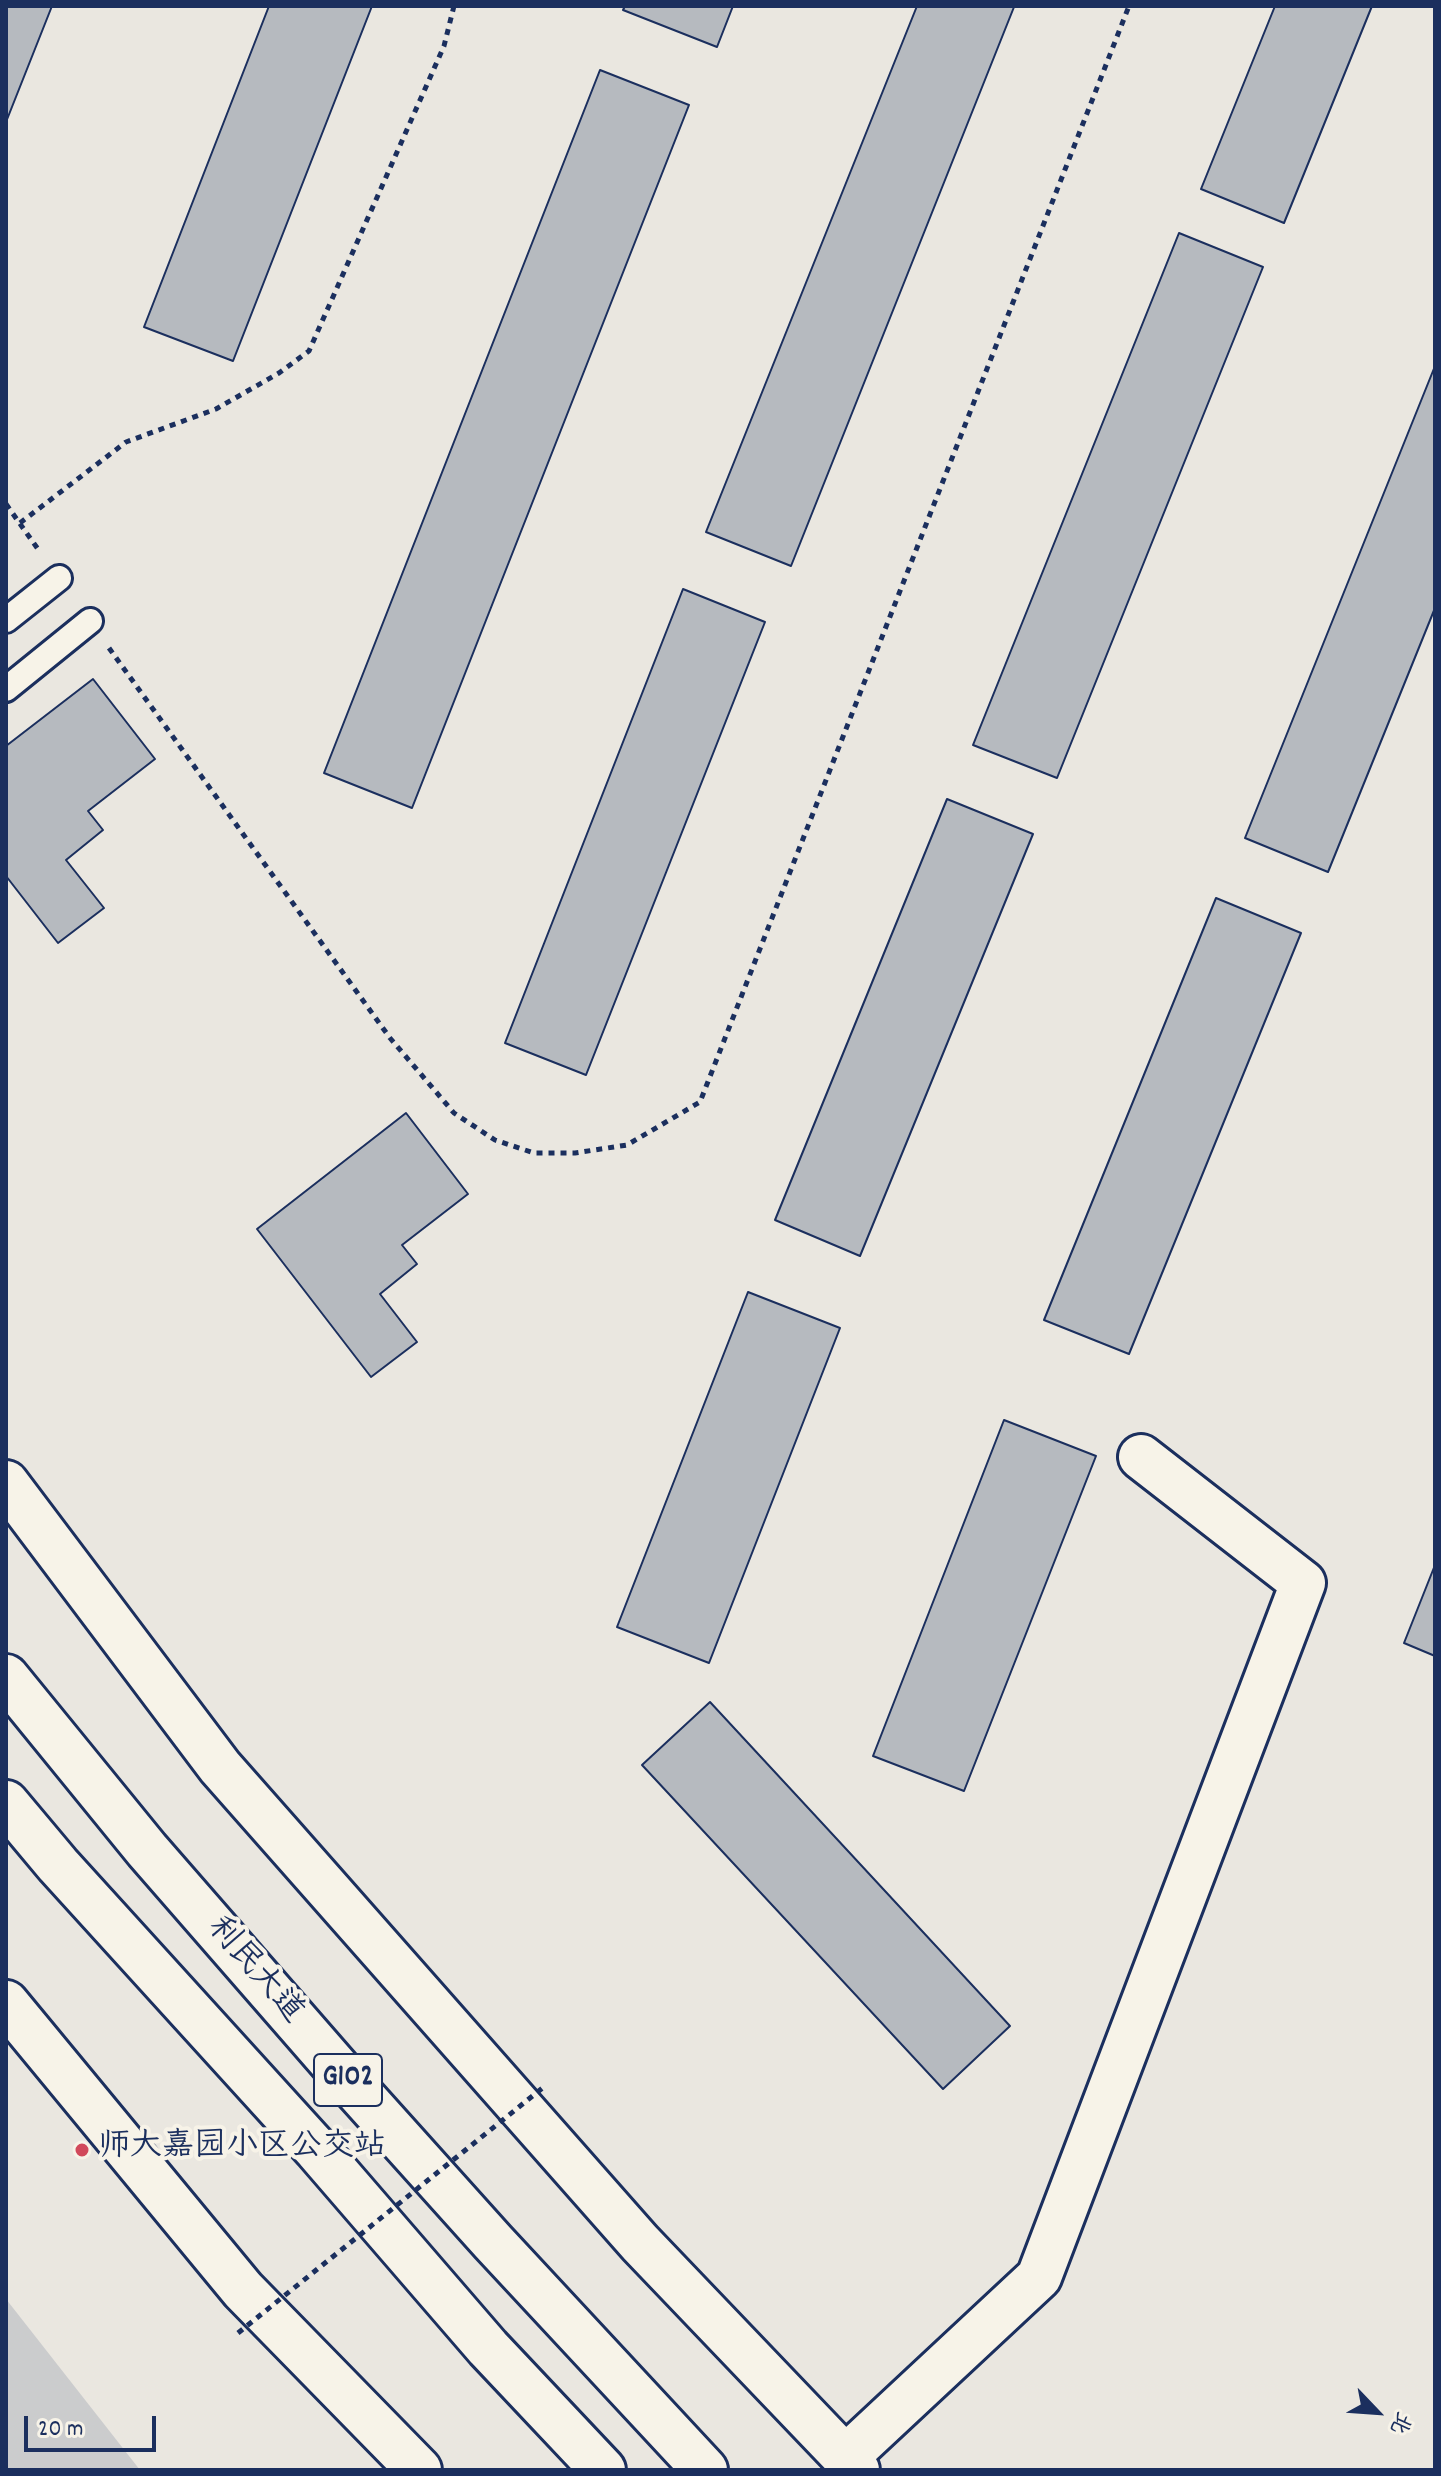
<!DOCTYPE html>
<html>
<head>
<meta charset="utf-8">
<style>
  body { margin:0 }
  #map { position:relative; width:1441px; height:2476px; overflow:hidden; background:#eae7e0; font-family:Dekko,"LXGW WenKai TC",sans-serif }
  canvas { display:block }
  .frame { position:absolute; inset:0; border:8px solid #1b2f5e; pointer-events:none }
  .north { position:absolute; left:1337px; top:2372px; width:80px; height:80px; -webkit-text-stroke:6px #f7f3e8; paint-order:stroke; rotate:115deg; font-size:22px; font-weight:700; line-height:32px; text-align:center; color:#1b2f5e }
  .north::after { content:''; display:block; margin:auto; width:28px; height:36px; background:#1b2f5e; clip-path:polygon(50% 0,100% 100%,50% 72%,0 100%) }
  .scale { position:absolute; left:24px; top:2416px; width:132px; height:36px; box-sizing:border-box; border:4px solid #1b2f5e; border-top:0; padding-left:10px; font-size:24px; line-height:28px; white-space:nowrap; color:#1b2f5e; -webkit-text-stroke:6px #f7f3e8; paint-order:stroke }
</style>
</head>
<body>
<div id="map">
<canvas width="1441" height="2476"></canvas>
<div class="frame"></div>
<div class="north">北</div>
<div class="scale">20 m</div>
</div>
<script>
const context = document.querySelector('canvas').getContext('2d');
context.lineJoin = 'round';
function fill(path, color) { context.fillStyle = color; context.fill(path, 'evenodd'); }
const shape = rows => new Path2D(rows.map(r => 'M' + r).join(''));
function stroke(path, color, width, dash) { context.strokeStyle = color; context.lineWidth = width; context.lineCap = dash ? 'butt' : 'round'; context.setLineDash(dash || []); context.stroke(path); }
function drawText(font, color, halo, rows, align = 'center') {
  context.font = font + ' Dekko,"LXGW WenKai TC",sans-serif'; context.lineWidth = 8; context.setLineDash([]); context.textBaseline = 'middle'; context.strokeStyle = halo; context.fillStyle = color; for (const [text, x, y, turn = 0] of rows) {
    context.save(); context.translate(x, y); context.rotate((+turn || 0) * Math.PI / 180); context.textAlign = isNaN(turn) ? turn : align; if (halo) context.strokeText(text, 0, 0); context.fillText(text, 0, 0); context.restore();
  }
}
const green = shape([
  [6,2299,140,2470,6,2470]
]);
const building = shape([
  [6,6,52,6,6,122,6,6],
  [269,6,372,6,233,361,144,327,269,6],
  [625,6,733,6,717,47,623,10,625,6],
  [917,6,1014,7,791,566,706,532,917,6],
  [1275,6,1372,6,1284,223,1201,189,1275,6],
  [600,70,689,105,412,808,324,773,600,70],
  [1179,233,1263,267,1057,778,973,745,1179,233],
  [1435,366,1435,608,1328,872,1245,838,1435,366],
  [683,589,765,622,586,1075,505,1043,683,589],
  [93,679,155,759,88,811,103,830,66,860,104,908,58,943,6,876,6,746,93,679],
  [947,799,1033,834,860,1256,775,1220,947,799],
  [1216,898,1301,933,1129,1354,1044,1320,1216,898],
  [406,1113,468,1194,402,1245,417,1264,380,1294,417,1342,371,1377,257,1229,406,1113],
  [748,1292,840,1328,709,1663,617,1627,748,1292],
  [1004,1420,1096,1456,964,1791,873,1756,1004,1420],
  [1435,1565,1435,1656,1404,1643,1435,1565],
  [710,1702,1010,2026,943,2089,642,1765,710,1702]
]);
const path = shape([
  [6,504,40,552],
  [20,523,126,442,216,409,279,373,309,351,444,46,454,6],
  [109,648,390,1038,454,1113,495,1140,534,1153,575,1153,627,1145,700,1102,1129,6]
]);
const lane = shape([
  [6,620,59,578],
  [6,689,90,621]
]);
const street = shape([
  [845,2458,1039,2277,1303,1583,1141,1457]
]);
const highway = shape([
  [6,1483,220,1767,640,2243,857,2470],
  [6,1677,147,1850,343,2075,493,2242,705,2470],
  [6,1803,58,1865,317,2150,488,2348,603,2470],
  [6,2003,243,2290,419,2470]
]);
const pathBridge = shape([
  [238,2333,545,2086]
]);
const markers = [
  [82,2150,8,"#d1495b"]
];
const shields = [
  [348,2080,68]
];
const shieldNames = [
  ["G102",348,2080]
];
const streetNames = [
  ["利民大道",253,1972,49]
];
const poiNames = [
  ["师大嘉园小区公交站",98,2150]
];
fill(green, '#cbcccd');
fill(building, '#b6babf');
stroke(building, '#1b2f5e', 2);
stroke(lane, '#1b2f5e', 30);
stroke(street, '#1b2f5e', 50);
stroke(highway, '#1b2f5e', 50);
stroke(path, '#1b2f5e', 5, [6, 6]);
stroke(lane, '#f7f3e8', 24);
stroke(street, '#f7f3e8', 44);
stroke(highway, '#f7f3e8', 44);
stroke(pathBridge, '#1b2f5e', 5, [6, 6]);
for (const [x, y, r, color] of markers) { const dot = new Path2D(); dot.arc(x, y, r, 0, 2 * Math.PI); context.fillStyle = color; context.fill(dot); stroke(dot, '#f7f3e8', 3); }
for (const [x, y, w] of shields) { const box = new Path2D(); box.roundRect(x - w / 2, y - 26, w, 52, 6); context.fillStyle = '#f7f3e8'; context.fill(box); stroke(box, '#1b2f5e', 2); }
drawText('bold 30px', '#1b2f5e', null, shieldNames);
drawText('32px', '#1b2f5e', '#f7f3e8', streetNames);
drawText('32px', '#1b2f5e', '#f7f3e8', poiNames, 'left');
</script>
</body>
</html>
